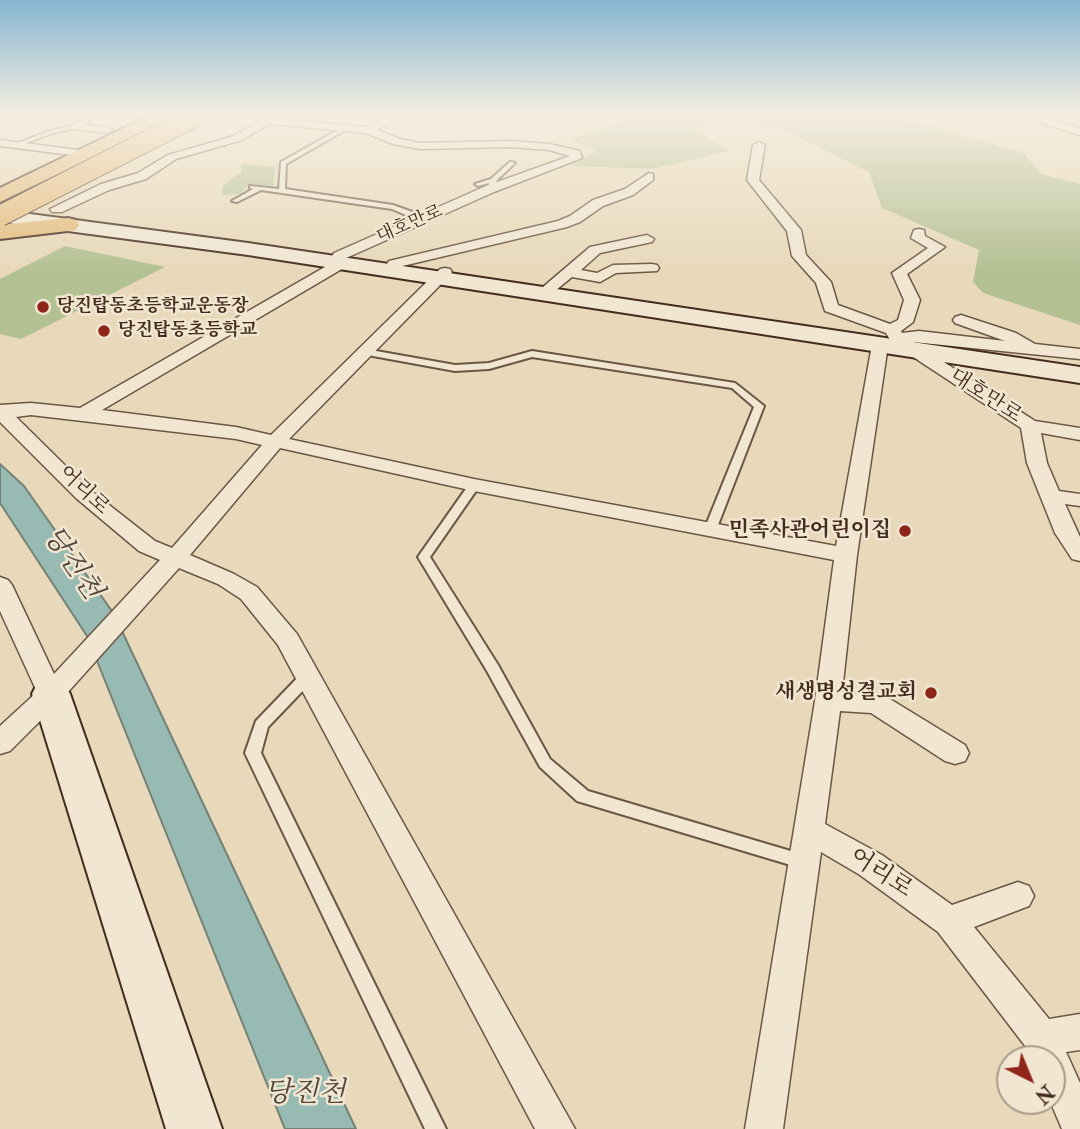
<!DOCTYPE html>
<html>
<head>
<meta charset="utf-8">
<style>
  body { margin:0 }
  #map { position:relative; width:1080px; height:1129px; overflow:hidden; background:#e8d9ba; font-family:"IM FELL Double Pica",serif }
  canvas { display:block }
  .north { position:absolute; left:996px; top:1045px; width:70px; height:70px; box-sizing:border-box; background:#f0e6d2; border:2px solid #ab9b8a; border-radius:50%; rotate:137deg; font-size:19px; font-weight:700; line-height:28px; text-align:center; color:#432b1d }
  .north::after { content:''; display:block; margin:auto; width:24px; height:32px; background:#8f2418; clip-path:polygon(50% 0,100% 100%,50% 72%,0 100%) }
</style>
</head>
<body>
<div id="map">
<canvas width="1080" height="1129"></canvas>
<div class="north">N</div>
</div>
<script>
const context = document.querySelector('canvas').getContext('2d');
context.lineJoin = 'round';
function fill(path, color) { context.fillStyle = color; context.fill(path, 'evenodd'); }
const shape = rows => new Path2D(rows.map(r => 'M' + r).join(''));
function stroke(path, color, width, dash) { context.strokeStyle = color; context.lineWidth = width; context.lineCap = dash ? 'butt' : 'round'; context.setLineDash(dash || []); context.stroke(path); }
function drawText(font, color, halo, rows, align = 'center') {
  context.font = font + ' "IM FELL Double Pica","Noto Serif KR",serif'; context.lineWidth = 5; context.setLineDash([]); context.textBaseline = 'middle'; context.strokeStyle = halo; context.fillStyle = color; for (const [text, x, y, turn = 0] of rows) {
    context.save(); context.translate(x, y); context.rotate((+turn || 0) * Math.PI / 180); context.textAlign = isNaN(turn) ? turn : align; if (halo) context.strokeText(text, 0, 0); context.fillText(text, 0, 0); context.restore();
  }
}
const green = shape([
  [634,115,892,115,1024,153,1041,174,1080,184,1080,325,983,293,973,282,979,250,882,208,869,172,786,131,714,118,695,130,728,151,652,169,572,166,597,150,569,139,603,129],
  [241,164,275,167,273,187,251,184,239,194,222,195,223,186,241,172],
  [65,246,165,267,21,339,0,334,0,279]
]);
const water = shape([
  [0,464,24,486,114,614,356,1129,285,1129,87,636,0,503,0,464]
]);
const lane = shape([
  [85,115,89,115,93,119,76,128,53,133,18,146,13,145,49,131,72,126,86,119,85,115],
  [345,126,347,129,286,164,285,189,393,205,426,217,426,221,420,221,392,209,261,190,237,202,232,201,253,189,250,188,250,186,279,189,281,162,345,126],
  [510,162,515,163,497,180,493,190,488,189,489,183,478,186,475,184,491,179,510,162],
  [365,349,455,365,489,363,532,351,735,383,764,406,716,530,710,534,704,530,754,407,732,388,532,357,489,369,455,371,362,354,360,352,365,349],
  [474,482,480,485,430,557,498,665,550,759,588,791,804,855,810,857,812,862,810,867,804,869,577,801,540,767,487,671,418,557,470,483,474,482],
  [309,670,314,671,316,675,314,679,268,727,261,753,446,1129,425,1129,245,753,256,721,304,671,309,670]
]);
const street = shape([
  [270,115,283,115,279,119,366,127,389,115,403,115,377,130,400,139,420,143,511,141,549,144,580,151,582,158,494,192,344,259,349,263,347,266,102,410,236,427,271,435,440,269,445,268,450,269,452,272,450,275,289,439,474,479,836,546,872,345,874,341,886,341,888,345,857,555,842,692,885,696,965,745,969,753,965,761,955,764,945,761,871,713,840,711,825,824,882,855,952,905,1018,882,1029,886,1034,896,1029,906,974,927,1049,1019,1080,1014,1080,1050,1066,1052,1080,1083,1080,1129,1062,1129,1050,1101,1052,1059,1033,1059,1029,1051,938,932,860,875,821,852,783,1129,745,1129,815,701,834,560,474,491,280,448,190,555,234,574,257,587,297,634,575,1129,535,1129,278,645,241,599,218,584,179,568,60,701,10,751,0,754,0,726,37,692,0,611,0,577,8,580,12,585,54,674,160,560,139,551,76,498,0,422,0,405,31,403,80,408,337,260,332,256,334,253,486,186,570,156,549,150,511,147,420,149,393,144,366,133,269,124,242,140,176,159,146,179,109,190,62,212,52,212,50,209,101,184,138,173,168,155,234,136,270,115],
  [31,415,236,439,262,445,172,548,155,541,90,490,16,417,31,415],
  [1044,115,1055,115,1052,120,1080,128,1080,135,1041,123,1040,121,1044,115],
  [74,124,108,127,113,130,108,133,70,129,69,127,74,124],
  [0,140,87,151,93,154,87,157,0,146,0,140],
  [759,142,765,145,759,180,801,230,806,255,831,282,838,305,890,324,898,320,904,300,892,273,928,248,911,238,914,230,919,229,924,230,925,236,945,247,907,274,920,300,913,322,901,331,902,333,919,331,1005,341,955,323,953,320,955,317,961,315,1016,333,1035,344,1080,349,1080,359,913,342,1035,421,1080,428,1080,440,1041,433,1047,463,1059,491,1080,494,1080,506,1065,504,1080,537,1080,561,1072,559,1055,533,1027,463,1021,428,892,343,886,333,825,311,816,283,792,256,787,231,747,180,753,145,759,142],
  [649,173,653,174,653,180,633,195,603,206,580,222,567,227,394,268,387,264,389,261,558,221,570,216,593,200,625,189,649,173],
  [647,235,654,239,652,242,600,253,581,270,597,273,613,265,652,264,657,265,659,268,657,271,616,273,600,282,572,277,556,290,546,290,543,287,590,247,647,235]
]);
const secondary = shape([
  [0,210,248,243,1080,367,1080,383,248,255,0,222,0,210],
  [51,680,65,684,70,694,222,1129,166,1129,32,694,37,684,51,680]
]);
const highway = shape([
  [151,115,174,115,171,119,0,202,0,188,151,115],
  [68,218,76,220,79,225,76,230,0,239,0,225,68,218]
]);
const highwayBridge = shape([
  [0,216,198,115]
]);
const markers = [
  [43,307,7,"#8f2418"],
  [104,331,7,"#8f2418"],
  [905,531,7,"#8f2418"],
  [931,693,7,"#8f2418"]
];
const farStreetnames = [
  ["대호만로",410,225,-23]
];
const farPoinames = [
  ["당진탑동초등학교운동장",57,307],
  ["당진탑동초등학교",118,331]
];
const streetNames = [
  ["대호만로",985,397,33],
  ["어리로",83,491,43]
];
const poiNames = [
  ["민족사관어린이집",891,531],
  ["새생명성결교회",917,693]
];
const nearStreetnames = [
  ["어리로",880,874,33]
];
const nearWaternames = [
  ["당진천",71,564,56],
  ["당진천",305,1095]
];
fill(green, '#b3c092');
fill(water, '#97bab2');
stroke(water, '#758176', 2);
stroke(lane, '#6c5644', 4);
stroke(street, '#6c5644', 3);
stroke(secondary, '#432b1d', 4);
stroke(highway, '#432b1d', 4);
fill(lane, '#f0e6d2');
fill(street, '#f0e6d2');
fill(secondary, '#f0e6d2');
fill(highway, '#e4bc7d');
stroke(highwayBridge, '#432b1d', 22, []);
stroke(highwayBridge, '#e4bc7d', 20);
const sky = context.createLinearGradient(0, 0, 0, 273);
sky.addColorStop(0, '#87b6d2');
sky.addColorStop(0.42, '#f5eee0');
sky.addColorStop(1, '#f5eee000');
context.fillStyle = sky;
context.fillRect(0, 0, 1080, 273);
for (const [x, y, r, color] of markers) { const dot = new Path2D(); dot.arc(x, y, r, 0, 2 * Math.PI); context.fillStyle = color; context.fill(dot); stroke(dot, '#f0e6d2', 2.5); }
drawText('18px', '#432b1d', '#f0e6d2', farStreetnames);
drawText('bold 18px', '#432b1d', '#f0e6d2', farPoinames, 'left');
drawText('21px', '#432b1d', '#f0e6d2', streetNames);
drawText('bold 21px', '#432b1d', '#f0e6d2', poiNames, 'right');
drawText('24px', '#432b1d', '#f0e6d2', nearStreetnames);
drawText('italic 28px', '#54483b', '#f0e6d2', nearWaternames);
</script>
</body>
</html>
